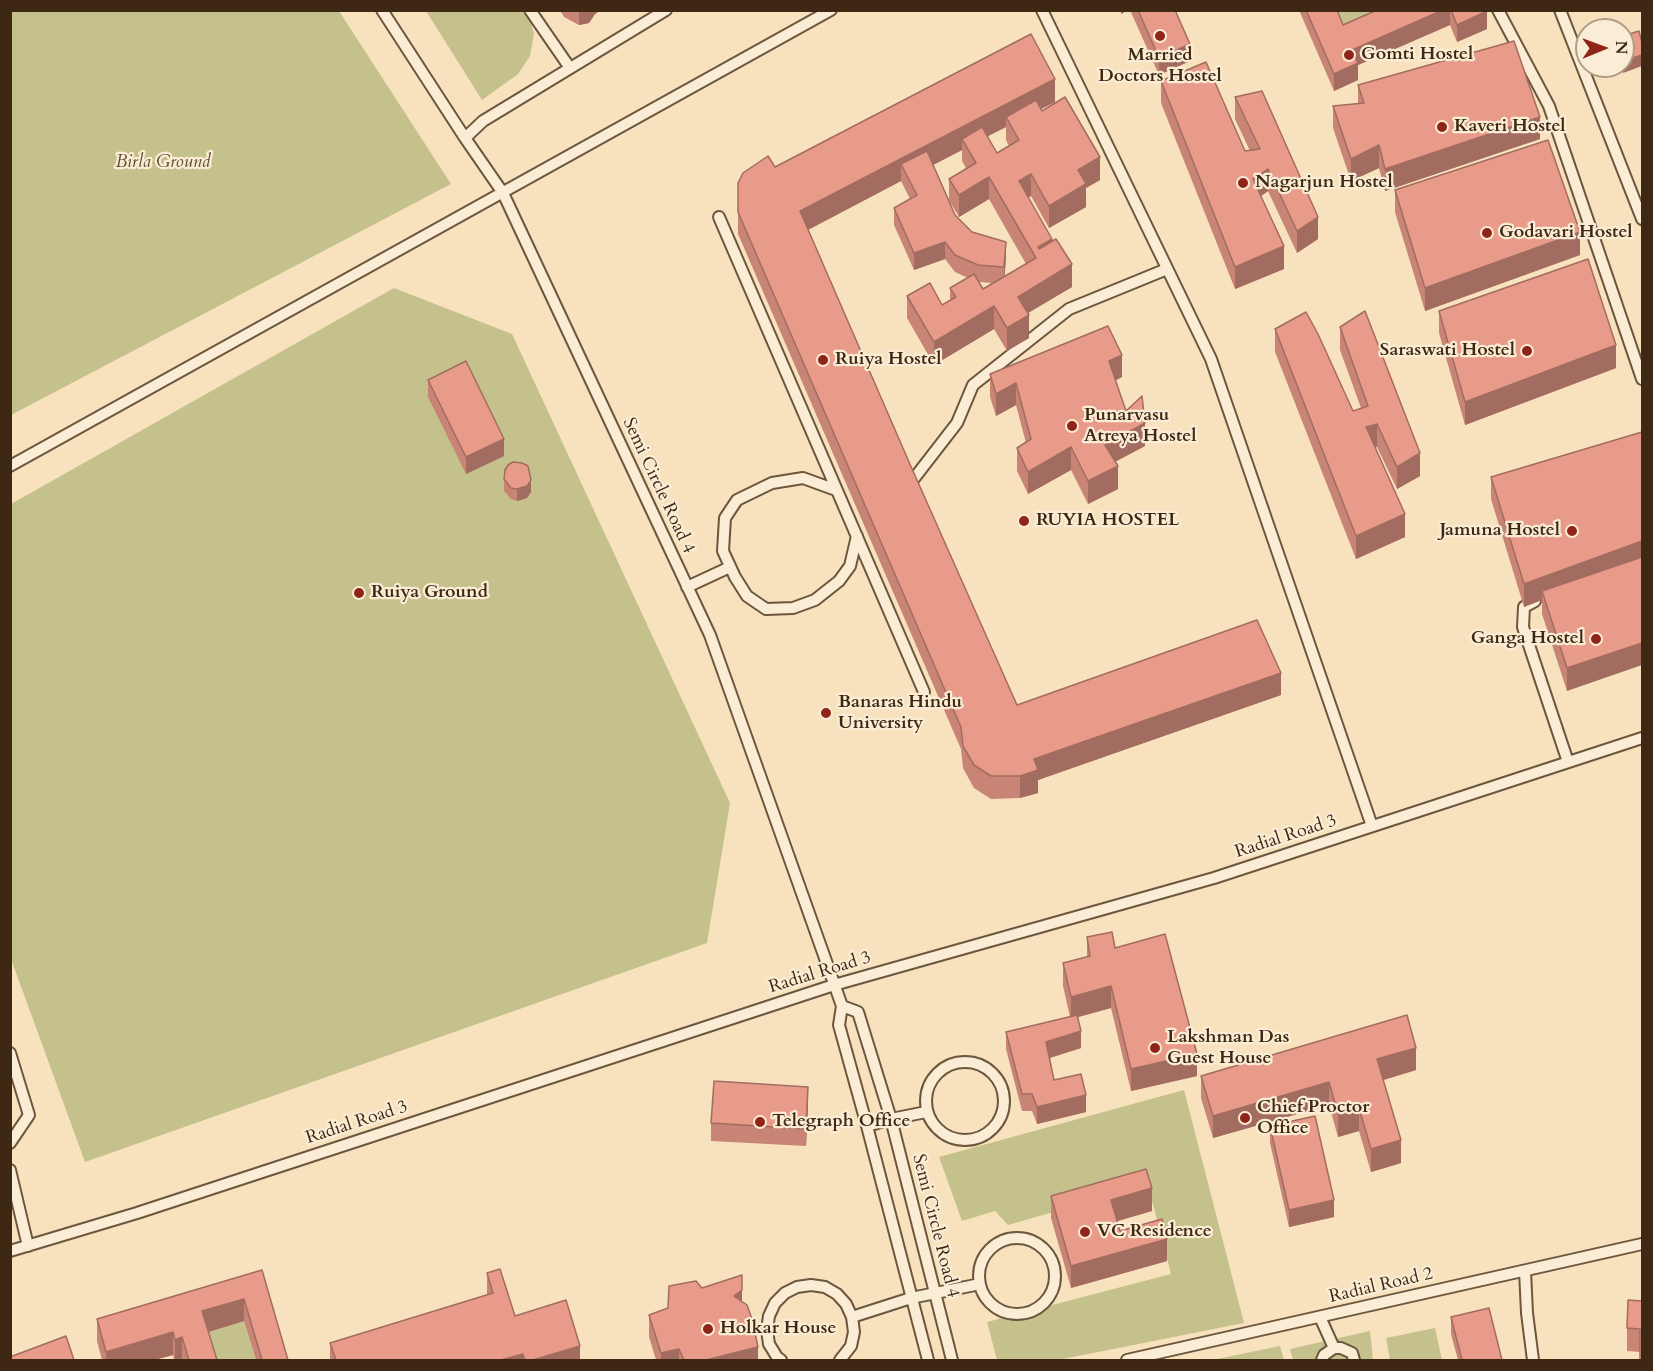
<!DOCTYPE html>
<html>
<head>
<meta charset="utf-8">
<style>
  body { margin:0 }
  #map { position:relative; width:1653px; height:1371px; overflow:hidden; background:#f8e2be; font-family:Cardo,serif }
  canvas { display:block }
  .frame { position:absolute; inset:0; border:12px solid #3e2813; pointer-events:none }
  .north { position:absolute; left:1575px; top:18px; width:60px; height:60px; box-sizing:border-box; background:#faecd5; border:2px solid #af9e87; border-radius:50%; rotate:89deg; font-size:16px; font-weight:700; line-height:24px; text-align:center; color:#3e2813 }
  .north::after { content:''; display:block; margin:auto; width:21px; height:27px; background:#8f2418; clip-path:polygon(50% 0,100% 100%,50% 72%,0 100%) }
</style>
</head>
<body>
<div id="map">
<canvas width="1653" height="1371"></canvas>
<div class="frame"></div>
<div class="north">N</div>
</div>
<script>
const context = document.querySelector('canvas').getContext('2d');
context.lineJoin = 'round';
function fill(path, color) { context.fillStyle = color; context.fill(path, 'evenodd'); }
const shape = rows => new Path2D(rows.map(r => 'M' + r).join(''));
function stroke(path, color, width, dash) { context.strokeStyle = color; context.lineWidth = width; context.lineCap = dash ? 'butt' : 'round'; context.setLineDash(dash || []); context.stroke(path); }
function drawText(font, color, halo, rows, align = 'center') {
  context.font = font + ' Cardo,serif'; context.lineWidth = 4.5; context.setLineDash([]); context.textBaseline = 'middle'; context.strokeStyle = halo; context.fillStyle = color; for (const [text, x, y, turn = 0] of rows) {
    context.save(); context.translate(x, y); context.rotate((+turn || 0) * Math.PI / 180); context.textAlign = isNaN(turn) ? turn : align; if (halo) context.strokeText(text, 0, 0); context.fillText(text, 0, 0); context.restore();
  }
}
const green = shape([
  [11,10,339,11,451,184,11,415],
  [426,11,522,11,531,23,534,34,530,56,518,74,482,100],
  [1329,11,1417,11,1343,42],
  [394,288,512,334,730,803,707,943,85,1162,11,959,11,504],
  [1184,1090,1244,1323,1058,1360,997,1360,987,1322,1171,1274,1148,1185,1008,1225,995,1211,962,1221,939,1157],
  [244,1321,256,1360,210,1360,202,1334],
  [1435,1328,1442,1360,1390,1360,1386,1338],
  [1370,1331,1373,1360,1293,1360,1290,1349],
  [1280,1346,1284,1360,1212,1360]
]);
const service = shape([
  [382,10,465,138,503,193,710,635,842,1006,839,1025,867,1126,928,1360],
  [530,10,570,68],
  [1042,10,1211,359,1372,826],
  [1498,10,1549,106,1642,379],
  [1560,10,1642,219],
  [465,138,483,121,666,10],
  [719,217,924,692],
  [10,466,831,10],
  [909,485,957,423,973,385,1069,309,1167,269],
  [836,490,803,478,772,483,737,500,725,518,723,551,735,577,747,596,766,609,793,608,815,600,839,581,850,566,857,536],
  [687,587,730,567],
  [1535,601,1524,607,1523,627,1568,762],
  [842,1006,858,1012,891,1119,952,1360],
  [10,1053,29,1115,10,1143],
  '926 1101a39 39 0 1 1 78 0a39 39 0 1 1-78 0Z',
  [867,1126,891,1119,926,1112],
  [10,1170,28,1246],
  '979 1276a38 38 0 1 1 76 0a38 38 0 1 1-76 0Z',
  [10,1251,137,1213,834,985,1214,878,1642,738],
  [1525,1271,1527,1313,1533,1360],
  [852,1317,911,1298,980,1284],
  [1320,1317,1334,1348],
  [781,1360,777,1357,769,1344,767,1330,769,1316,775,1303,785,1293,797,1287,811,1285,825,1287,837,1294,846,1304,852,1317,854,1332,851,1346,840,1360],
  [1127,1360,1642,1244],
  [1322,1360,1324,1355,1334,1348,1341,1348,1352,1353,1354,1360]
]);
const wall = shape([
  [560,10,601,10,595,14,589,23,579,25,564,17],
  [1130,10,1175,10,1190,61,1159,75],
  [1299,10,1337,10,1343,25,1377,10,1486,10,1487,29,1457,42,1450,25,1358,65,1358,80,1334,91],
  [1161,81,1245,151,1250,151,1235,119,1235,97,1318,239,1297,253,1268,191,1261,196,1284,269,1235,289,1161,103],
  [1358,85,1540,139,1385,191,1379,168,1351,181,1333,128,1333,106,1358,104],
  [1055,102,1041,109,1100,180,1086,188,1086,207,1049,228,1031,196,1028,198,1052,241,1072,287,1028,313,1029,338,1007,351,994,329,934,365,907,318,907,296,942,305,950,300,950,288,968,278,955,272,945,259,914,270,894,225,894,208,910,199,901,181,808,230,909,462,1017,705,1281,695,1038,780,1038,793,1020,798,991,799,974,788,963,768,961,749,738,234,738,183,775,167],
  [1006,127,1006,140,1009,146,997,153,987,136],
  [962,150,962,161,966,168,949,179,949,200,933,165],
  [989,199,1026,264,1004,276,1006,259,972,232,955,215,950,202,959,217],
  [979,282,992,283,983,289],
  [1395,190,1580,255,1425,311,1395,212],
  [1439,311,1616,368,1465,425,1439,333],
  [1340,327,1420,476,1397,489,1377,447,1375,447,1405,537,1356,559,1275,352,1275,329,1353,411,1361,408,1340,350],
  [990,374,1122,377,1115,380,1126,411,1145,446,1115,462,1118,489,1088,504,1071,470,1028,494,1017,471,1017,448,1026,443,1016,405,996,416,990,397],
  [428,380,504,456,466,474,428,397],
  [1642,432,1567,691,1542,614,1542,600,1524,607,1491,499,1491,477],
  [504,479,531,492,527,498,517,501,511,499,504,491],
  [1087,937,1115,948,1197,1076,1131,1091,1111,1008,1078,1017,1081,1048,1050,1058,1054,1080,1086,1112,1037,1124,1032,1111,1022,1111,1006,1049,1006,1032,1070,1017,1063,986,1063,963,1087,957],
  [1416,1070,1383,1080,1401,1163,1371,1172,1359,1131,1338,1137,1329,1105,1213,1138,1201,1098,1201,1076],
  [808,1104,806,1146,711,1141,711,1123],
  [1270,1126,1334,1217,1289,1227,1270,1143],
  [1051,1196,1152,1211,1117,1221,1120,1231,1167,1261,1071,1288,1051,1218],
  [262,1270,288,1360,256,1360,244,1321,208,1332,217,1360,183,1360,182,1359,174,1360,173,1355,154,1360,102,1360,97,1341,97,1319],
  [487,1273,515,1316,580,1360,330,1360,330,1343,487,1295],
  [742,1275,742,1301,752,1333,758,1360,656,1360,649,1337,649,1315,668,1308,702,1288],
  [1642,1301,1640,1352,1627,1351,1627,1328],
  [1451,1317,1502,1360,1458,1360,1451,1334]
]);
const shadedWall = shape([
  [579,10,601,10,595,14,589,23,579,25],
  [1121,10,1129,10,1121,14],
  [1443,10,1450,10,1450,25,1358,65,1358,80,1334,91,1334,74,1352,50],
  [1487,11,1487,29,1457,42,1457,25],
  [1190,44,1190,61,1159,75,1159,58],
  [1642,55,1642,66,1623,73,1623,61],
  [1055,79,1055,102,1010,125,1006,117,1006,127,967,147,962,139,962,150,908,178,901,164,901,181,800,234,800,211],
  [1540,117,1540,139,1385,191,1385,169],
  [1379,145,1379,168,1351,181,1351,159],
  [1100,157,1100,180,1086,188,1086,207,1049,228,1049,206,1078,170],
  [1268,169,1268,191,1253,202,1253,179],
  [1031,174,1031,196,1019,204,1019,181],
  [989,177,989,199,959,217,959,195],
  [1318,217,1318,239,1297,253,1297,231],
  [1580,232,1580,255,1425,311,1425,288],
  [1052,239,1052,261,1038,270,1038,247],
  [945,242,945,259,914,270,914,253],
  [1006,242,1006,259,1004,284,1004,267],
  [1284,246,1284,269,1235,289,1235,267],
  [1072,264,1072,287,1018,319,1018,297],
  [994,306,994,329,934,365,934,342],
  [1029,315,1029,338,1007,351,1007,328],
  [1616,345,1616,368,1465,425,1465,402],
  [1122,355,1122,377,1109,384,1109,361],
  [1016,383,1016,405,996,416,996,394],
  [1145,423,1145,446,1105,467,1105,445],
  [1377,424,1377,447,1366,450,1366,427],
  [504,439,504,456,466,474,466,457],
  [1071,447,1071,470,1028,494,1028,472],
  [1420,453,1420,476,1397,489,1397,467],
  [1118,466,1118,489,1088,504,1088,481],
  [531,480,531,492,527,498,517,501,517,489],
  [1405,514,1405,537,1356,559,1356,536],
  [1642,541,1642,563,1542,591,1542,600,1524,607,1524,584],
  [1642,643,1642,665,1567,691,1567,668],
  [1281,673,1281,695,1038,780,1038,793,1020,798,1020,776,1034,759],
  [1111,986,1111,1008,1071,1019,1071,997],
  [1081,1031,1081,1048,1046,1059,1046,1042],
  [1416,1048,1416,1070,1377,1082,1377,1059],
  [1197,1054,1197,1076,1131,1091,1131,1069],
  [1329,1082,1329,1105,1213,1138,1213,1116],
  [808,1087,808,1104,806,1146,806,1129],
  [1086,1095,1086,1112,1037,1124,1037,1107],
  [1359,1108,1359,1131,1338,1137,1338,1114],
  [1401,1140,1401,1163,1371,1172,1371,1149],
  [1152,1188,1152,1211,1111,1223,1111,1200],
  [1334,1200,1334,1217,1289,1227,1289,1210],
  [1167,1239,1167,1261,1071,1288,1071,1266],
  [742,1290,742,1312,734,1296],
  [244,1299,244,1321,202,1334,202,1311],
  [752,1319,752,1342,758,1347,758,1360,706,1360,743,1333],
  [173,1332,173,1355,154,1360,106,1360,106,1352],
  [182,1337,182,1359,175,1360,175,1340],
  [580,1346,580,1360,533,1360],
  [679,1349,679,1360,661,1360,661,1353],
  [523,1354,523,1360,501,1360]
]);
const building = shape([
  [1138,10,1175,10,1190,44,1159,58,1138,10],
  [1306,10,1337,10,1343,25,1377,10,1443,10,1352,50,1358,63,1334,74,1306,10],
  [1451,10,1486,10,1487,11,1457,25,1451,10],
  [1639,31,1642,43,1642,55,1623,61,1623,36,1639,31],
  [1031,34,1055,79,800,211,909,462,1017,705,1257,620,1281,673,1034,759,1038,770,1020,776,991,776,974,765,963,746,961,727,738,212,738,183,743,173,768,156,775,167,1031,34],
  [1514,41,1540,117,1385,169,1379,145,1351,159,1333,106,1364,103,1358,85,1514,41],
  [1206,62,1245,151,1260,149,1235,97,1262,91,1318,217,1297,231,1268,169,1253,179,1284,246,1235,267,1161,81,1206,62],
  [1065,97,1100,157,1078,170,1086,184,1049,206,1031,174,1019,181,1052,239,1038,247,1039,249,1056,239,1072,264,1018,297,1029,315,1007,328,994,306,934,342,907,296,930,283,942,305,956,297,950,288,974,274,983,289,1036,258,989,177,959,195,949,179,976,163,962,139,982,127,997,153,1019,140,1006,117,1036,100,1042,111,1065,97],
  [1548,140,1580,232,1425,288,1395,190,1548,140],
  [927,151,955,215,972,232,1006,242,1004,267,978,265,955,255,945,242,914,253,894,208,917,195,901,164,927,151],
  [1588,259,1616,345,1465,402,1439,311,1588,259],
  [1365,311,1420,453,1397,467,1377,424,1366,427,1405,514,1356,536,1275,329,1306,312,1318,334,1353,411,1368,406,1340,327,1365,311],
  [1108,326,1122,355,1109,361,1126,411,1142,396,1145,423,1105,445,1118,466,1088,481,1071,447,1028,472,1017,448,1031,439,1016,383,996,394,990,374,1108,326],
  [466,361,504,439,466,457,428,380,466,361],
  [1642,432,1642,541,1524,584,1491,477,1642,432],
  [513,462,522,463,528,466,531,480,527,486,517,489,511,488,504,479,505,470,508,465,513,462],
  [1642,557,1642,643,1567,668,1542,591,1642,557],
  [1112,932,1115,948,1165,934,1197,1054,1131,1069,1111,986,1071,997,1063,963,1090,956,1087,937,1112,932],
  [1077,1015,1081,1031,1046,1042,1054,1080,1081,1074,1086,1095,1037,1107,1032,1094,1022,1094,1006,1032,1077,1015],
  [1407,1015,1416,1048,1377,1059,1401,1140,1371,1149,1359,1108,1338,1114,1329,1082,1213,1116,1201,1076,1407,1015],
  [714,1081,808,1087,806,1129,711,1123,714,1081],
  [1315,1116,1334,1200,1289,1210,1270,1126,1315,1116],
  [1146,1169,1152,1188,1111,1200,1120,1231,1162,1219,1167,1239,1071,1266,1051,1196,1146,1169],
  [500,1269,515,1316,566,1300,580,1346,533,1360,525,1360,523,1354,501,1360,336,1360,330,1343,493,1293,487,1273,500,1269],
  [262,1270,288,1360,262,1360,244,1299,202,1311,217,1360,189,1360,182,1337,175,1340,173,1332,106,1352,97,1319,262,1270],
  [742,1275,742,1290,734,1296,747,1305,752,1319,743,1333,755,1333,758,1347,706,1360,684,1360,679,1349,661,1353,649,1315,668,1308,669,1286,696,1281,702,1288,742,1275],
  [1628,1300,1642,1301,1642,1360,1640,1360,1640,1329,1627,1328,1628,1300],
  [1489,1308,1502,1360,1462,1360,1451,1317,1489,1308],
  [66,1336,74,1360,10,1360,10,1357,66,1336]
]);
const markers = [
  [1160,36,6,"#8f2418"],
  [1349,55,6,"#8f2418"],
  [1442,127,6,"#8f2418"],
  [1243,183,6,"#8f2418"],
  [1487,233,6,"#8f2418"],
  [1527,351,6,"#8f2418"],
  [823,360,6,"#8f2418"],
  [1072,426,6,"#8f2418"],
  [1024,521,6,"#8f2418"],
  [1572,531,6,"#8f2418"],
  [359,593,6,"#8f2418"],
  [1596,639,6,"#8f2418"],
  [826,713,6,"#8f2418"],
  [1155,1048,6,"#8f2418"],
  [1245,1118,6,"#8f2418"],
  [760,1122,6,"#8f2418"],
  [1085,1232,6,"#8f2418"],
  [708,1329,6,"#8f2418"]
];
const poiNames = [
  ["Gomti Hostel",1361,55],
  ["Married",1160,56,"center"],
  ["Doctors Hostel",1160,77,"center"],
  ["Kaveri Hostel",1454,127],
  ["Nagarjun Hostel",1255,183],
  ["Godavari Hostel",1499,233],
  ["Saraswati Hostel",1515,351,"right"],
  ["Ruiya Hostel",835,360],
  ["Punarvasu",1084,416],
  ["Atreya Hostel",1084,437],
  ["RUYIA HOSTEL",1036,521],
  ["Jamuna Hostel",1560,531,"right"],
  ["Ruiya Ground",371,593],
  ["Ganga Hostel",1584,639,"right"],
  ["Banaras Hindu",838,703],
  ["University",838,724],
  ["Lakshman Das",1167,1038],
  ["Guest House",1167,1059],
  ["Chief Proctor",1257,1108],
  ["Office",1257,1129],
  ["Telegraph Office",772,1122],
  ["VC Residence",1097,1232],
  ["Holkar House",720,1329]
];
const parkNames = [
  ["Birla Ground",163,163]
];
const streetNames = [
  ["Semi Circle Road 4",658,486,65],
  ["Radial Road 3",1286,837,-18],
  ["Radial Road 3",820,973,-17],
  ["Radial Road 3",357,1123,-18],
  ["Semi Circle Road 4",935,1226,76],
  ["Radial Road 2",1381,1286,-13]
];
fill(green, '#c4c18c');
stroke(service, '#6c563e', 14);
stroke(service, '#faecd5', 10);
fill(wall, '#c88576');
fill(shadedWall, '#a26c60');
fill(building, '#e89b89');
stroke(building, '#a26c60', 1.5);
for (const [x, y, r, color] of markers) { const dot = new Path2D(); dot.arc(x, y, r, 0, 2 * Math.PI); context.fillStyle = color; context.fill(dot); stroke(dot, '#faecd5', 2); }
drawText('bold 18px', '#3e2813', '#faecd5', poiNames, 'left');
drawText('italic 18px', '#604e31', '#faecd5', parkNames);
drawText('18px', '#3e2813', '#faecd5', streetNames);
</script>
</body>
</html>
